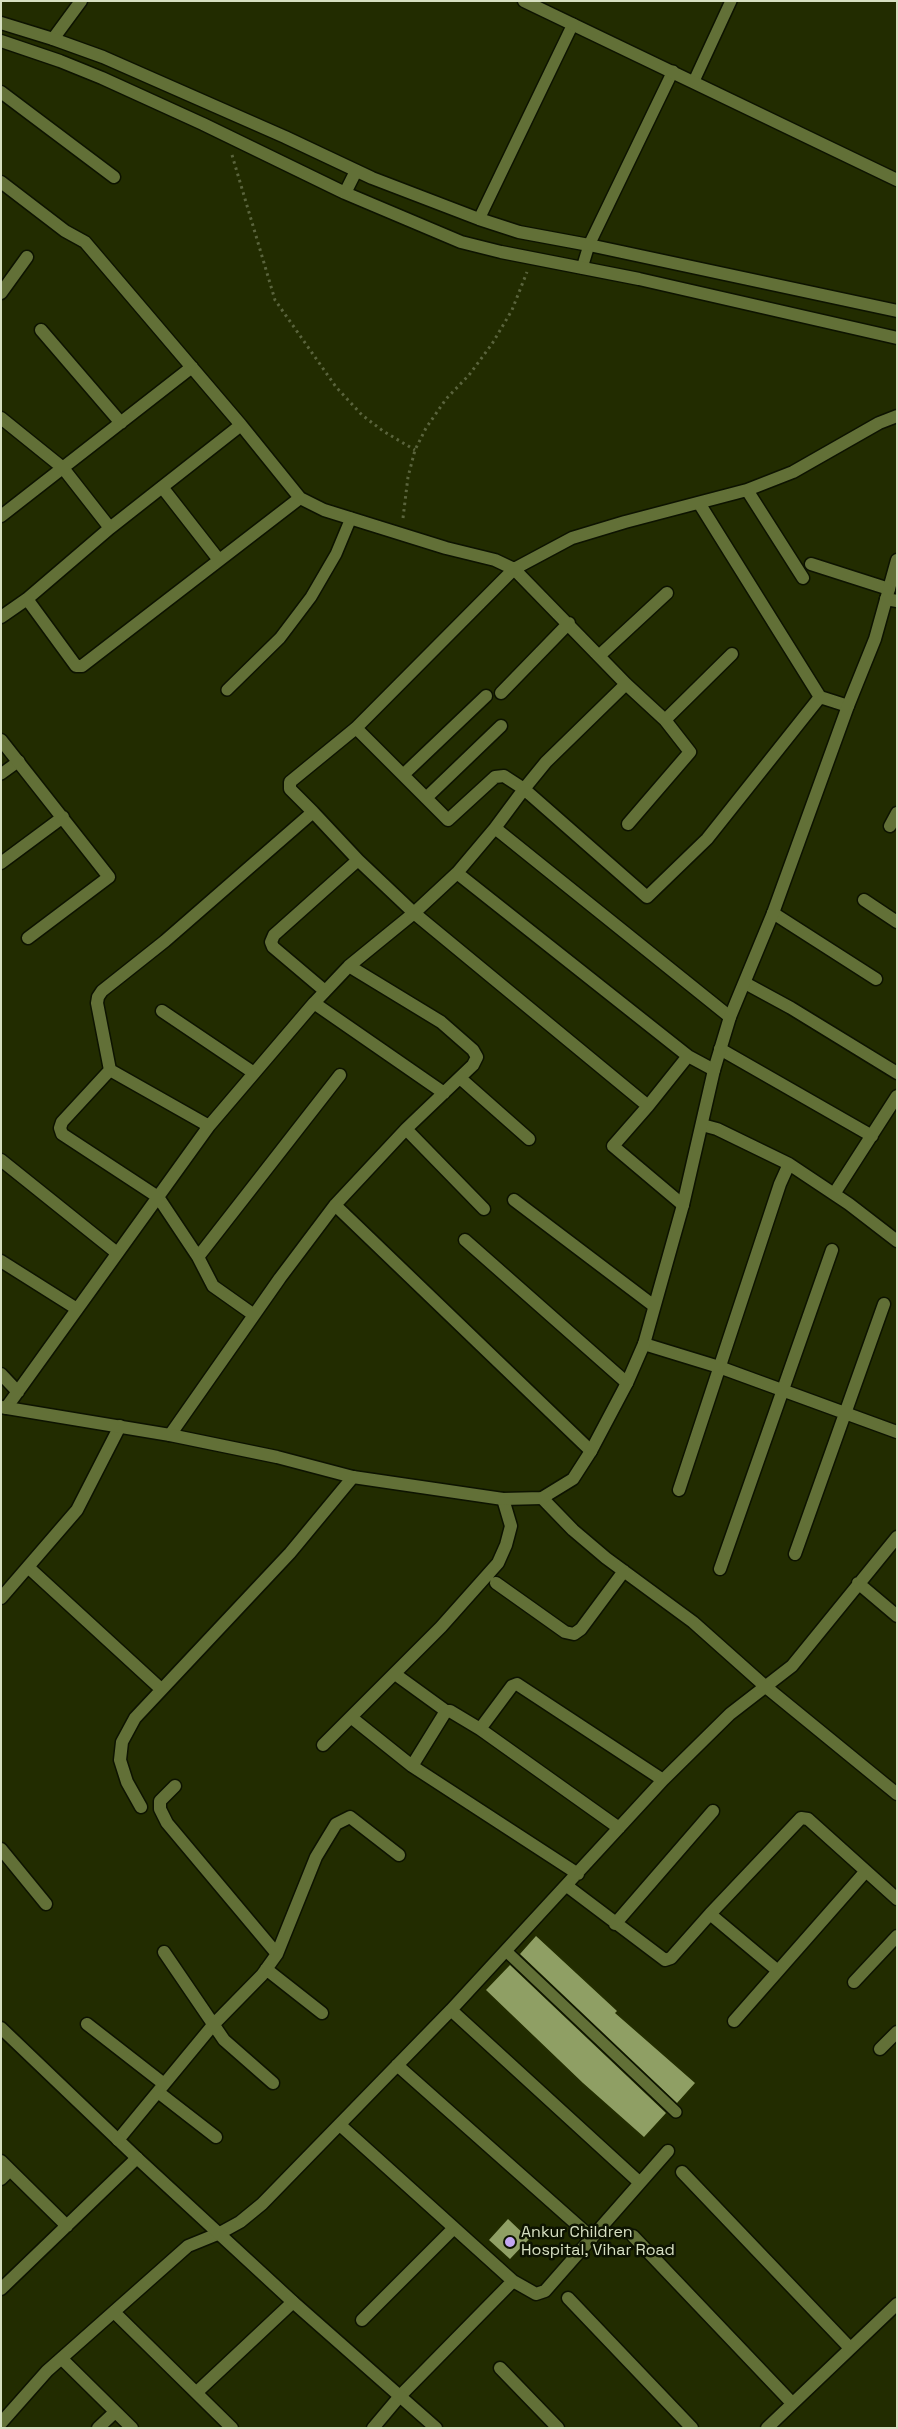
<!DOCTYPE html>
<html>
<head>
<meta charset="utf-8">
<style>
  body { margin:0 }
  #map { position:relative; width:898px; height:2429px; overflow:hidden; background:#222c00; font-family:"Space Grotesk",sans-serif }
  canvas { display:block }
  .frame { position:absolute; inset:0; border:2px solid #d7e0c2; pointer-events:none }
</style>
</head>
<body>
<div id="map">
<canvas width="898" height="2429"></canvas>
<div class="frame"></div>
</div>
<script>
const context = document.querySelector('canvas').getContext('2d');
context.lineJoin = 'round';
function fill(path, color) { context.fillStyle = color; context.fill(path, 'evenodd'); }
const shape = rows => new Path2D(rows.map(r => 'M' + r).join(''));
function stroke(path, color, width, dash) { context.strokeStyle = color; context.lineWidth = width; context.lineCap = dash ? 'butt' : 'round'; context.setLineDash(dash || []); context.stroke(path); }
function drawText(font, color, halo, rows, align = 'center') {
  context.font = font + ' "Space Grotesk",sans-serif'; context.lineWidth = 5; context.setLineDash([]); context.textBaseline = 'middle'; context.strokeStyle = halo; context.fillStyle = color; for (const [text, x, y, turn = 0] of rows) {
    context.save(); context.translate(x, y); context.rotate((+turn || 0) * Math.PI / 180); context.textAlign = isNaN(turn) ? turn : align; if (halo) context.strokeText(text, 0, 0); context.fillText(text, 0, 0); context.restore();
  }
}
const building = shape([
  [536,1936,617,2011,615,2013,695,2083,677,2103,520,1954],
  [510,1965,666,2113,644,2137,583,2083,486,1990],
  [508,2219,529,2239,510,2259,489,2240]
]);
const path = shape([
  [232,155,275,300,336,387,362,415,383,431,415,450],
  [403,518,408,477,415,450,426,428,446,399,469,375,492,344,512,310,527,272]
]);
const service = shape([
  [694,81,731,1],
  [479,219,573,24],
  [582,268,589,245,673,71],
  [227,690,280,638,311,597,336,554,351,518],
  [1,774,19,761],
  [506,1951,676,2112]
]);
const minor = shape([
  [524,1,897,180],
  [53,39,81,1],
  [1,92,114,177],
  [1,182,65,231,85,242,241,425,300,498,324,510,446,548,495,560,514,569,572,538,625,522,747,490,793,472,879,423,897,416],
  [1,293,27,257],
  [41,330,121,423],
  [1,418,63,468,110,528],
  [162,487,219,560],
  [747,490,803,578],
  [699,503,820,697,707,839,647,897,524,789,495,828,730,1017],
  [1,516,192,367],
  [811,564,889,589],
  [27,599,76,666,82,666,300,498],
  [886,599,897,601],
  [1,617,27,599,110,528,241,425],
  [600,655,667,593],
  [501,693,569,623],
  [820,697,848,706],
  [665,720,732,654],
  [356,728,448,820,495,777,504,776,524,789,546,762,626,684],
  [1,740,109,877,28,938],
  [403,775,486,696],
  [426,798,501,726],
  [313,812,290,789,290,782,356,728,514,569,626,684,665,720,690,752,628,824],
  [890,826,897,813],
  [495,828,457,873,414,913,648,1106,688,1056],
  [1,863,63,817],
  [457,873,688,1056,714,1070],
  [864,900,897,922],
  [773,913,876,979],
  [745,983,791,1008,897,1073],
  [325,991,273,947,271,942,274,935,358,860],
  [314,1003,444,1093],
  [162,1011,254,1073],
  [720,1049,872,1136],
  [110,1070,209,1126],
  [460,1078,529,1139],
  [648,1106,613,1146,683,1205],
  [702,1125,717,1129,789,1164,849,1204,897,1241],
  [406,1129,484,1209],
  [1,1160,117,1253],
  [834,1194,897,1096],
  [514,1200,654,1306],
  [335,1205,591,1451],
  [465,1240,627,1383],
  [198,1257,340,1075],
  [1,1261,77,1309],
  [254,1315,213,1286,198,1257,158,1197,62,1134,60,1128,62,1122,110,1070,97,1003,98,997,102,991,165,941,313,812,358,860,414,913,349,966],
  [644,1344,719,1367,897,1432],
  [1,1374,18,1392],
  [6,1408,209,1126,314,1003,349,966,441,1022,473,1050,477,1057,473,1065,406,1129,335,1205,280,1278,170,1435],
  [679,1490,780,1184,789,1164],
  [542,1498,573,1530,606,1558,693,1622,766,1687,897,1794],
  [795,1554,884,1304],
  [28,1567,161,1689],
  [720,1569,832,1250],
  [496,1583,565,1632,574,1634,581,1629,624,1571],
  [858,1583,897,1616],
  [1,1598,77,1510,120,1426],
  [395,1674,446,1711],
  [352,1718,412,1766,578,1874],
  [480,1729,619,1828],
  [323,1745,441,1627,498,1563,506,1545,511,1526,503,1499],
  [412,1766,446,1711,450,1711,480,1729,512,1686,517,1684,663,1780],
  [175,1786,160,1801,160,1809,167,1823,277,1954],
  [141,1807,127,1782,120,1760,122,1742,135,1718,290,1553,353,1477],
  [1,1849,46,1904],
  [567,1886,665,1960,671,1958,710,1914,778,1971],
  [710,1914,801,1818,808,1819,897,1899],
  [615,1924,713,1811],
  [164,1952,224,2040,273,2083],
  [266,1969,322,2013],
  [854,1982,897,1936],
  [451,2010,639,2182],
  [734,2021,866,1871],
  [87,2024,164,2084],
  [880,2049,897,2032],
  [397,2065,592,2238],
  [158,2092,216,2137],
  [340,2125,513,2281,536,2294,545,2291,668,2151],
  [118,2140,213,2025,262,1975,277,1954,316,1857,336,1824,350,1817,399,1855],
  [1,2161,67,2226],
  [682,2172,850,2348],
  [1,2179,10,2170],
  [633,2236,792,2403],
  [1,2289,137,2158],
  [568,2298,692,2428],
  [115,2313,232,2428],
  [362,2320,454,2228],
  [62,2359,132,2428],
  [500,2368,558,2428],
  [197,2392,293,2302],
  [1,2423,47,2371,188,2246,220,2233,240,2222,262,2204,451,2010,663,1780,730,1714,792,1666,897,1537],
  [98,2428,115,2412],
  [373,2428,400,2396,513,2281],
  [767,2428,897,2304]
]);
const tertiary = shape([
  [1,23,53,39,103,57,285,137,372,178,479,219,519,232,589,245,897,311],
  [1,41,60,61,102,78,203,124,345,193,461,242,501,252,639,279,897,338],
  [345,193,356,171],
  [1,1407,170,1435,277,1457,353,1477,503,1499,542,1498,573,1479,591,1451,627,1383,644,1344,683,1205,714,1070,730,1017,773,913,848,706,875,639,897,560],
  [1,2028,137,2158,293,2302,436,2428]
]);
const markers = [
  [510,2242,6,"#c3a7f2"]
];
const poiNames = [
  ["Ankur Children",521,2233],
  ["Hospital, Vihar Road",521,2251]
];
fill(building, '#8f9f64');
stroke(service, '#0d1300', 14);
stroke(minor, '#0d1300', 15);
stroke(tertiary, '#0d1300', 15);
stroke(path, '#5a643c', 3, [2.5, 4]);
stroke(service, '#627037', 11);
stroke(minor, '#627037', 12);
stroke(tertiary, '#627037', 12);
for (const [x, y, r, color] of markers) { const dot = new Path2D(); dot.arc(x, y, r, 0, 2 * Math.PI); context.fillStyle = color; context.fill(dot); stroke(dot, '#0d1300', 2); }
drawText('16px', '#d7e0c2', '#0d1300', poiNames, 'left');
</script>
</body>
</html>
